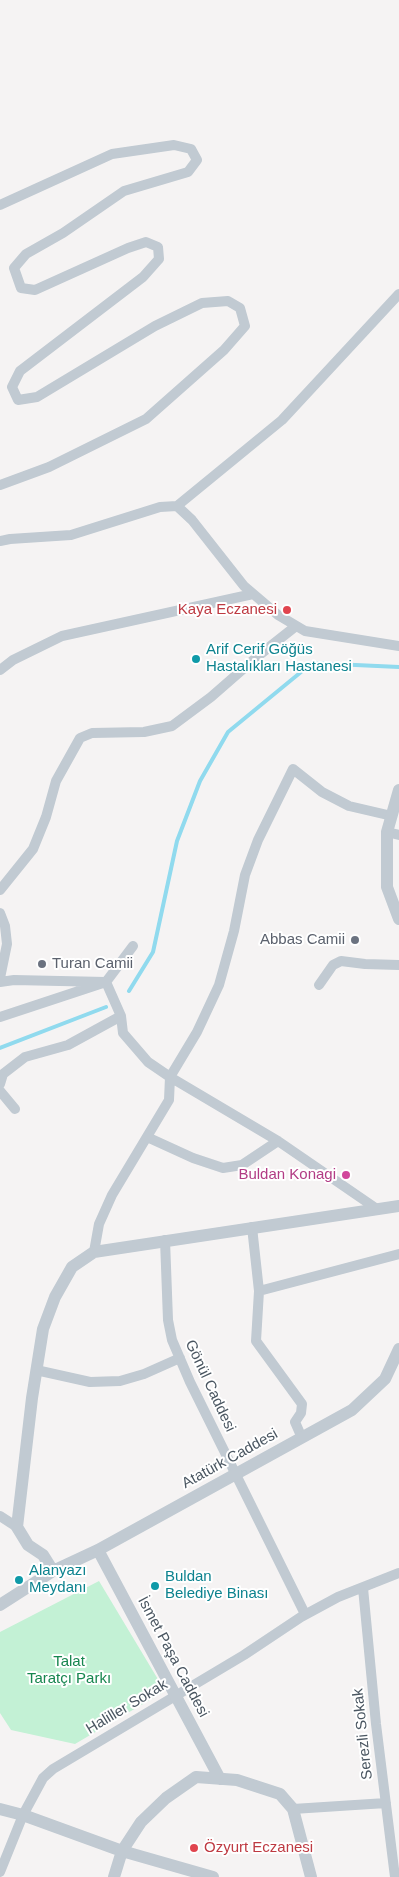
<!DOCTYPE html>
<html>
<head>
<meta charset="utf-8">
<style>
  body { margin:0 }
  canvas { display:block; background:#f5f3f3 }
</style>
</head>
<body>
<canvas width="399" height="1877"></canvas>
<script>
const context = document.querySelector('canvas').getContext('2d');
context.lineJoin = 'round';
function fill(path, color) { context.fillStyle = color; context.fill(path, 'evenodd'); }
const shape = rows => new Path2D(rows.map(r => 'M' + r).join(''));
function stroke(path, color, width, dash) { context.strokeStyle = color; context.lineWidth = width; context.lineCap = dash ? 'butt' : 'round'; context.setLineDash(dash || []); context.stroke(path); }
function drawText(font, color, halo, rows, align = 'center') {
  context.font = font + ' Arial,sans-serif'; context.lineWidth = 4; context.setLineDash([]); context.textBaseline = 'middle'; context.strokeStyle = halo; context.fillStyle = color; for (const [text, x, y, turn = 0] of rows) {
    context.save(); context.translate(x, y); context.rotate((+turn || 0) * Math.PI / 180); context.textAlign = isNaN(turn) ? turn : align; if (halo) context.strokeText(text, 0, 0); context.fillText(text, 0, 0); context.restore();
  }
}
const green = shape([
  [99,1581,165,1691,75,1744,11,1730,0,1713,0,1632]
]);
const stream = shape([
  [129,991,153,952,177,841,200,781,228,732,312,663,399,667],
  [0,1048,106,1007]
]);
const minor = shape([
  [0,205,112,154,174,145,191,149,197,160,188,172,124,191,63,233,26,254,14,268,21,288,35,290,128,248,146,242,158,247,159,259,143,277,20,371,12,387,18,400,37,397,155,326,202,303,228,301,240,308,245,326,224,350,146,419,49,467,0,485],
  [177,506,282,420,399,294],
  [0,541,10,539,71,535,160,507,177,506,192,520,244,586,278,615,305,631,399,646],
  [0,670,13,660,62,636,253,594],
  [387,832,399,835],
  [0,890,33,849,46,817,56,781,80,738,92,733,144,732,172,726,211,697,258,656,296,626],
  [0,913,5,926,7,944,0,978],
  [0,982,14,980,106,982,121,1016,123,1033,148,1062,170,1077,278,1141,377,1209],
  [319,985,333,965,341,961,365,964,399,965],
  [0,1017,106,982,133,946],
  [0,1084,3,1074,25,1057,68,1045,121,1016],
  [0,1091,15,1109],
  [147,1137,193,1158,223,1168,242,1165,278,1141],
  [252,1227,259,1291,256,1341,302,1404,301,1413,295,1422,302,1438],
  [165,1240,168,1320,172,1340,190,1382,305,1614],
  [94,1252,99,1224,112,1195,169,1100,170,1077,197,1032,219,985,234,931,245,875,258,840,293,769,322,792,349,806,392,816],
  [259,1291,399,1254],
  [36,1370,90,1382,120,1381,144,1374,180,1358],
  [0,1516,17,1527],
  [363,1588,376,1724,395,1877],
  [293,1809,386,1803],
  [0,1872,23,1815,43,1778,53,1769,244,1655,301,1617,338,1597,399,1573]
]);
const tertiary = shape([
  [399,790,387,832,387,887,399,919],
  [98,1550,220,1779],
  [53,1571,43,1555,28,1545,17,1527,32,1398,43,1329,55,1297,72,1267,94,1252,399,1206],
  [0,1605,53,1571,98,1550,352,1410,385,1379,399,1349],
  [0,1809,23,1815,122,1851,213,1877],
  [114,1877,122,1851,141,1822,166,1798,196,1777,237,1780,280,1794,293,1809,311,1877]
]);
const markers = [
  [287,610,5,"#e0444e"],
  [196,659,5,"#0f9aa8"],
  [355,940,5,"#6b7280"],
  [42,964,5,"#6b7280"],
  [346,1175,5,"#d1479c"],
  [19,1580,5,"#0f9aa8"],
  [155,1586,5,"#0f9aa8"],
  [194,1848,5,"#e0444e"]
];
const healthNames = [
  ["Kaya Eczanesi",277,610],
  ["Özyurt Eczanesi",204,1848,"left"]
];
const cultureNames = [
  ["Arif Cerif Göğüs",206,650],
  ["Hastalıkları Hastanesi",206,667],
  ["Alanyazı",29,1571],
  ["Meydanı",29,1588],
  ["Buldan",165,1577],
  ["Belediye Binası",165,1594]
];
const worshipNames = [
  ["Abbas Camii",345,940],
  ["Turan Camii",52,964,"left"]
];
const hotelNames = [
  ["Buldan Konagi",336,1175]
];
const streetNames = [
  ["Gönül Caddesi",210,1386,65],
  ["Atatürk Caddesi",230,1459,-29],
  ["İsmet Paşa Caddesi",173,1657,62],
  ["Haliller Sokak",127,1707,-31],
  ["Serezli Sokak",363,1734,-96]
];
const parkNames = [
  ["Talat",69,1662],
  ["Taratçı Parkı",69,1679]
];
fill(green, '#c3f1d5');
stroke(stream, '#90daee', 4);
stroke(minor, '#c1cad2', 10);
stroke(tertiary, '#c1cad2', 12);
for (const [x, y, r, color] of markers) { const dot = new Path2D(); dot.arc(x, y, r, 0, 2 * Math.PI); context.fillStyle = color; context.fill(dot); stroke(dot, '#fff', 2); }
drawText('15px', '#be3a42', '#fff', healthNames, 'right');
drawText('15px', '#0d838f', '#fff', cultureNames, 'left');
drawText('15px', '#5b616d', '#fff', worshipNames, 'right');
drawText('15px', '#b23c85', '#fff', hotelNames, 'right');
drawText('15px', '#4a5661', '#fff', streetNames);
drawText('15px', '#17864f', '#fff', parkNames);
</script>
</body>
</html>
